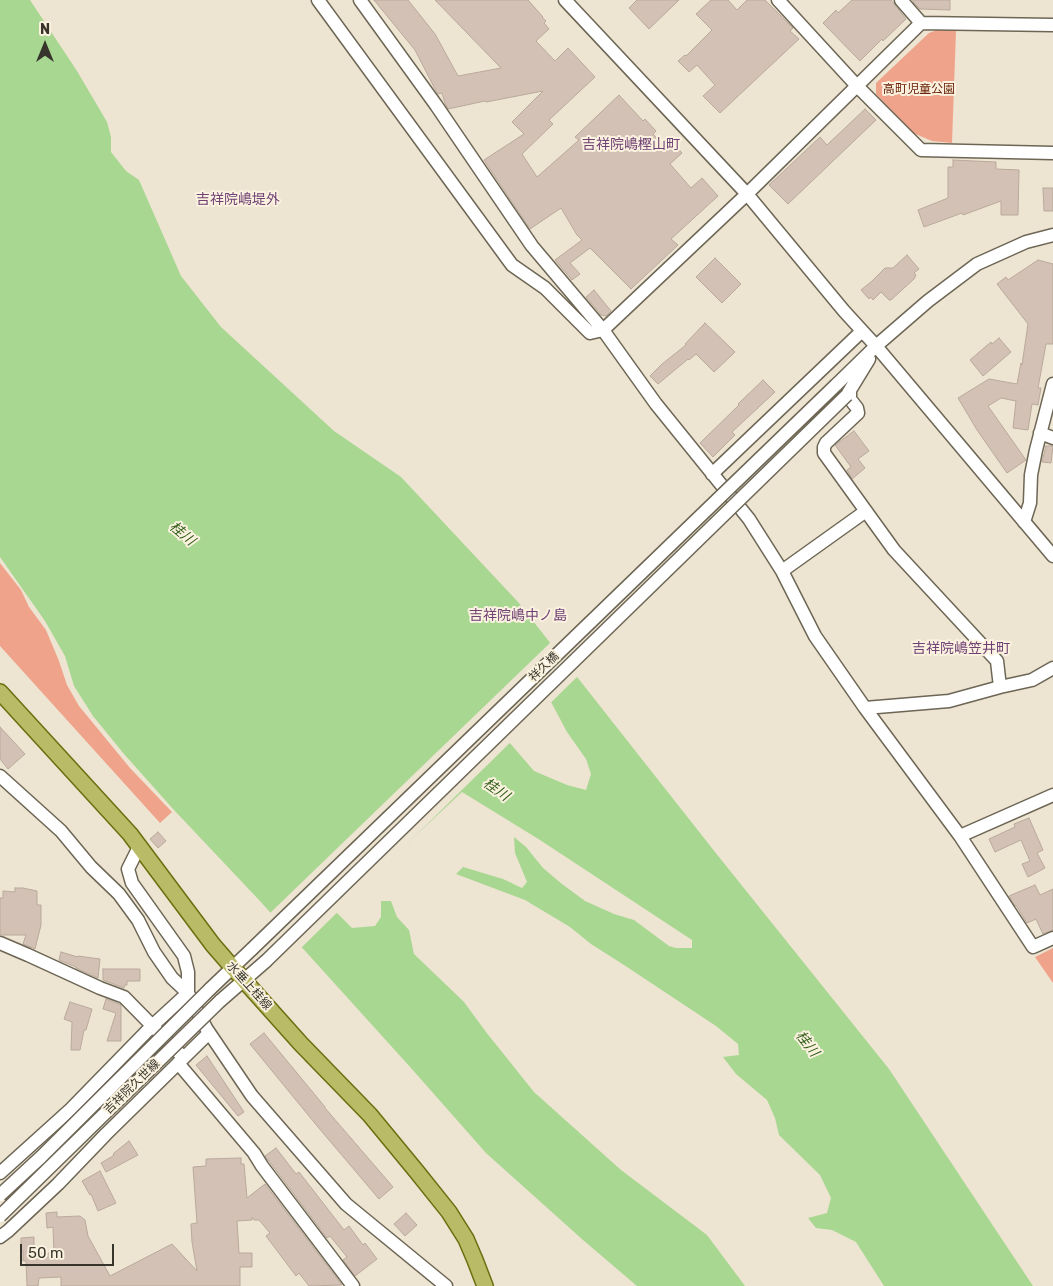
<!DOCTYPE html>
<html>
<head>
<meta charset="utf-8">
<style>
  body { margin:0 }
  #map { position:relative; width:1053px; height:1286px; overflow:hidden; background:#ede4d2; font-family:Rubik,sans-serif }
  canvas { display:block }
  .north { position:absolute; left:20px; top:20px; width:50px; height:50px; -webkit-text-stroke:4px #faf2df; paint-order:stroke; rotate:0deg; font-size:14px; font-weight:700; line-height:20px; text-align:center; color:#37342c }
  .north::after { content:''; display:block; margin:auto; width:18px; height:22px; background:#37342c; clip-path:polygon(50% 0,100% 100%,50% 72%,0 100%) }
  .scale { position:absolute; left:20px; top:1244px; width:94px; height:22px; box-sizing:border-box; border:2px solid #37342c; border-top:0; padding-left:6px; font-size:15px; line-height:18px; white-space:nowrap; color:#37342c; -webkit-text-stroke:4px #faf2df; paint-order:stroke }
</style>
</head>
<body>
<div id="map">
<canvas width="1053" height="1286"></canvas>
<div class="north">N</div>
<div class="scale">50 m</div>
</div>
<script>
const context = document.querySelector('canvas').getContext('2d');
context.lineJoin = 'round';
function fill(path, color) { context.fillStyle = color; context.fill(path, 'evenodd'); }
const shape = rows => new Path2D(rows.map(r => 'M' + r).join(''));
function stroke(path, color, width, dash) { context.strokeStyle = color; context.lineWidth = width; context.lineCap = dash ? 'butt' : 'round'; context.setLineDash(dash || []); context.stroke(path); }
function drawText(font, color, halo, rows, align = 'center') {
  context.font = font + ' Rubik,"Noto Sans JP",sans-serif'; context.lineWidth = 4; context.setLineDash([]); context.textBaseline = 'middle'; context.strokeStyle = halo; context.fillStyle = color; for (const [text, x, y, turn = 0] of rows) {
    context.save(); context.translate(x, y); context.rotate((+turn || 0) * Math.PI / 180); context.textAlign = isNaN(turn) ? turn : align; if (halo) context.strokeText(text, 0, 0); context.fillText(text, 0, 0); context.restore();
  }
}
const green = shape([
  [937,30,956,31,952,143,932,141,913,133,876,94,876,83,929,33],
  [0,563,21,590,29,607,46,630,59,661,67,685,79,706,130,768,172,812,160,823,0,646],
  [1053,948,1053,983,1035,957]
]);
const water = shape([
  [0,0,30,0,77,71,107,122,111,137,111,152,126,171,139,180,181,276,221,327,334,431,401,477,518,602,715,852,889,1069,1033,1286,884,1286,856,1242,832,1230,816,1228,808,1218,827,1213,831,1198,820,1175,779,1135,775,1118,767,1100,736,1074,723,1057,739,1055,738,1044,716,1026,624,965,591,944,570,927,525,900,456,874,463,867,503,879,522,888,527,882,515,853,514,837,526,847,543,868,562,884,585,901,614,914,634,920,669,946,676,948,692,948,692,940,540,840,462,792,335,911,352,928,375,926,381,917,381,901,391,901,397,917,409,930,414,954,464,1002,486,1032,534,1092,621,1170,707,1235,745,1286,637,1286,583,1240,486,1153,411,1068,259,900,174,810,124,754,93,716,74,686,65,656,45,621,0,557],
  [550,700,567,732,586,759,591,774,586,790,567,785,534,771,509,742]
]);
const pier = shape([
  [552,641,579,675,300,949,269,914]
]);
const building = shape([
  [374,0,408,0,435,34,458,76,501,68,435,0,528,0,543,17,542,17,546,21,544,23,549,29,536,41,555,61,568,48,595,77,549,120,553,124,522,154,537,177,579,140,575,137,619,95,643,121,645,119,656,131,653,134,667,149,673,143,682,153,670,164,691,188,702,178,718,196,671,239,678,245,631,289,590,248,570,263,580,274,572,280,555,260,582,240,577,235,561,208,530,229,484,160,524,134,512,122,543,91,486,102,485,101,448,109,445,103,442,93,438,94,436,91,415,50,374,0],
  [637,0,679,0,649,29,629,8,637,0],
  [711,0,728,0,737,10,747,0,765,0,793,28,790,31,799,39,720,113,703,96,715,85,697,65,689,72,678,61,685,55,686,56,712,30,696,14,711,0],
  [852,0,891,0,906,19,883,41,882,39,860,61,823,23,836,10,838,13,852,0],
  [913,0,950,0,950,10,920,9,913,2,913,0],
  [865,109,876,120,788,204,769,185,820,137,827,145,865,109],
  [953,160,996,162,996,169,1019,170,1018,215,1001,215,1001,201,963,215,962,213,924,227,918,210,948,198,948,167,953,167,953,160],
  [1043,188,1053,188,1053,211,1044,211,1043,188],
  [907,255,919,269,914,273,916,275,914,279,891,300,889,300,881,292,873,300,871,297,869,299,861,290,872,281,885,268,893,268,907,255],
  [715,258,741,284,722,303,696,277,715,258],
  [1038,260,1053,264,1053,344,1046,344,1038,388,1041,388,1038,405,1032,404,1028,430,1013,428,1016,401,1001,398,988,406,1026,460,1007,473,977,430,958,398,989,379,1017,384,1021,363,1022,365,1028,324,997,284,1006,277,1008,280,1038,260],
  [594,290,611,311,606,316,601,315,586,297,594,290],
  [705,323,735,352,714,372,696,354,689,360,688,359,658,384,650,376,662,364,686,345,685,344,705,323],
  [999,338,1011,352,983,376,970,360,991,342,992,344,999,338],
  [763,380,775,392,732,432,735,435,713,457,700,443,739,405,738,404,763,380],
  [854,431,869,451,858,459,865,468,852,479,847,470,851,467,835,445,854,431],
  [1046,446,1053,446,1051,463,1042,462,1046,446],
  [0,727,25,754,8,769,0,759,0,727],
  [1029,818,1043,850,1037,853,1045,868,1028,877,1022,864,1030,861,1021,840,995,852,989,839,1015,827,1014,824,1029,818],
  [158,832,166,841,158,848,150,839,158,832],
  [1035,885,1040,895,1053,889,1053,930,1043,934,1036,919,1027,923,1016,905,1015,906,1009,896,1035,885],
  [15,888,23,888,37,891,37,905,41,905,41,925,35,949,23,944,26,935,0,935,0,898,3,898,3,891,15,892,15,888],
  [61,952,78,957,78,956,100,959,98,978,76,968,76,967,59,960,61,952],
  [103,969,140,969,140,981,127,981,127,985,125,985,124,988,103,980,103,969],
  [106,999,121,1005,121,1041,107,1041,116,1013,103,1009,106,999],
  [70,1002,92,1009,86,1030,84,1030,80,1050,71,1050,72,1022,64,1019,70,1002],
  [264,1033,325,1107,325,1108,393,1187,379,1199,318,1127,250,1044,264,1033],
  [207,1056,244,1112,238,1116,196,1065,207,1056],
  [129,1141,138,1155,106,1172,101,1163,113,1156,114,1153,129,1141],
  [276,1148,296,1174,299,1172,344,1230,349,1226,363,1245,365,1243,377,1259,355,1276,343,1260,347,1257,330,1236,327,1238,269,1161,265,1156,276,1148],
  [241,1158,241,1164,244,1164,247,1198,265,1184,342,1285,309,1286,299,1273,296,1276,266,1236,270,1233,259,1220,254,1220,252,1217,252,1220,237,1221,239,1253,252,1253,252,1267,240,1267,240,1286,61,1286,61,1277,39,1278,38,1286,27,1286,26,1261,23,1261,23,1251,21,1251,21,1238,34,1237,34,1253,54,1253,53,1227,47,1228,46,1213,57,1212,57,1217,80,1216,85,1220,88,1236,110,1276,172,1244,197,1271,192,1242,191,1224,197,1223,193,1167,206,1166,206,1159,241,1158],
  [100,1171,116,1203,98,1211,91,1194,90,1195,82,1181,100,1171],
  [406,1213,417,1225,405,1236,394,1224,406,1213]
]);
const minor = shape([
  [318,0,512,265,545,288,590,333,603,330,747,194,921,23,1053,25],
  [360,0,436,105,532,246,603,330,656,404,749,519,782,571,815,636,865,708,960,836,1033,947,1053,938],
  [565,0,747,194,844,311,876,346,1053,556],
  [778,0,857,86,921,150,1053,153],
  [901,0,921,23],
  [836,385,876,346,928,301,977,264,1026,242,1053,235],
  [850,392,850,399,857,408,858,413,826,443,824,447,824,453,894,550,997,661,1000,687],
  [847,395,869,359],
  [1040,433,1053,438],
  [712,474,862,331],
  [1024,522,1030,503,1031,475,1036,450,1053,384],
  [782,571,866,511],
  [865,708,949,701,1000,687,1032,680,1053,668],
  [0,776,61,831,91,867,119,894,138,920,154,952,172,978,188,993,152,1026,71,1109,0,1173],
  [960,836,1053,795],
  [139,847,128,869,132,883,184,956,188,972,188,993,206,1028,252,1096,346,1204,446,1286],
  [0,943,28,955,100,988,124,997,180,1054],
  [210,989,252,949],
  [220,1001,266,961],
  [178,1063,254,1153,262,1166,353,1286],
  [0,1237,8,1231,58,1184,106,1134,209,1033]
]);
const major = shape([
  [0,692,130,834,213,945,233,968,301,1044,370,1115,417,1172,449,1212,466,1239,475,1260,485,1286]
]);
const minorBridge = shape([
  [252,949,836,385],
  [266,961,847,395],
  [0,1195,41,1157,210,989],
  [0,1216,220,1001]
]);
const parkNames = [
  ["高町児童公園",919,90]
];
const streetNames = [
  ["祥久橋",544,667,-44],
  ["水垂上桂線",249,986,48],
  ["吉祥院久世線",132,1087,-44]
];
const neighbourhoodNames = [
  ["吉祥院嶋樫山町",631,145],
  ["吉祥院嶋堤外",238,200],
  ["吉祥院嶋中ノ島",518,616],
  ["吉祥院嶋笠井町",961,649]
];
const waterNames = [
  ["桂川",182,534,40],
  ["桂川",496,790,35],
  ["桂川",807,1044,52]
];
fill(green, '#f0a38b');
fill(water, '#a8d791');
fill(pier, '#ede4d2');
fill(building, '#d2c1b4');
stroke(building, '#b9a99b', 1);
stroke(minor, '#6d6655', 15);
stroke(major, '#6d6e0f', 18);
stroke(minor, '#fff', 12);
stroke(major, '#b9bb66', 15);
stroke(minorBridge, '#6d6655', 15, []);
stroke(minorBridge, '#fff', 12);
drawText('12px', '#6b220a', '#faf2df', parkNames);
drawText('12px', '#37342c', '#faf2df', streetNames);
drawText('14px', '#704175', '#faf2df', neighbourhoodNames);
drawText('italic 14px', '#345f1b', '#faf2df', waterNames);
</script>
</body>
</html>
